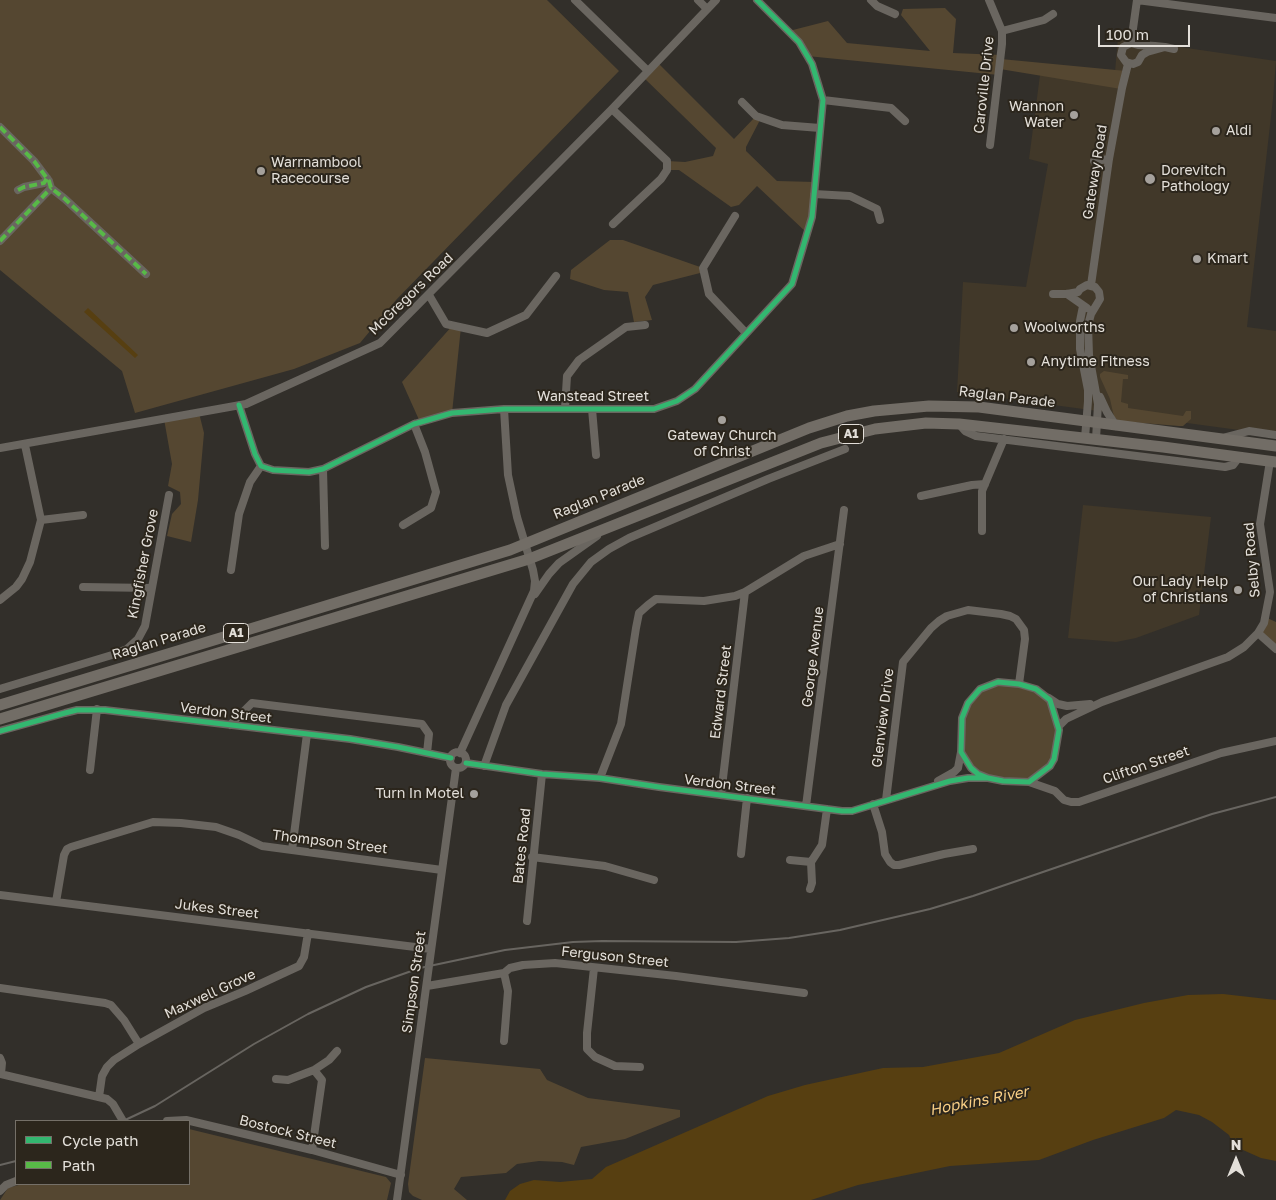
<!DOCTYPE html>
<html>
<head>
<meta charset="utf-8">
<style>
  body { margin:0 }
  #map { position:relative; width:1276px; height:1200px; overflow:hidden; background:#322f2a; font-family:"Golos Text",sans-serif }
  canvas { display:block }
  .legend { position:absolute; left:15px; top:1120px; width:175px; height:65px; box-sizing:border-box; background:#2c261c; border:1px solid #757068; margin:0; padding:6px 9px; list-style:none; font-size:15px; color:#e3dfd9 }
  .legend li { display:flex; align-items:center; gap:10px; height:25px }
  .legend b { width:25px; border:1px solid #757068 }
  .north { position:absolute; left:1211px; top:1135px; width:50px; height:50px; -webkit-text-stroke:4px #2c261c; paint-order:stroke; rotate:0deg; font-size:14px; font-weight:700; line-height:20px; text-align:center; color:#e3dfd9 }
  .north::after { content:''; display:block; margin:auto; width:18px; height:22px; background:#e3dfd9; clip-path:polygon(50% 0,100% 100%,50% 72%,0 100%) }
  .scale { position:absolute; left:1098px; top:25px; width:92px; height:22px; box-sizing:border-box; border:2px solid #e3dfd9; border-top:0; padding-left:6px; font-size:15px; line-height:18px; white-space:nowrap; color:#e3dfd9; -webkit-text-stroke:4px #2c261c; paint-order:stroke }
</style>
</head>
<body>
<div id="map">
<canvas width="1276" height="1200"></canvas>
<ul class="legend">
<li><b style="height:6px;background:#33b770"></b>Cycle path</li>
<li><b style="height:6px;background:#58b947"></b>Path</li>
</ul>
<div class="north">N</div>
<div class="scale">100 m</div>
</div>
<script>
const context = document.querySelector('canvas').getContext('2d');
context.lineJoin = 'round';
function fill(path, color) { context.fillStyle = color; context.fill(path, 'evenodd'); }
const shape = rows => new Path2D(rows.map(r => 'M' + r).join(''));
function stroke(path, color, width, dash) { context.strokeStyle = color; context.lineWidth = width; context.lineCap = dash ? 'butt' : 'round'; context.setLineDash(dash || []); context.stroke(path); }
function drawText(font, color, halo, rows, align = 'center') {
  context.font = font + ' "Golos Text",sans-serif'; context.lineWidth = 4; context.setLineDash([]); context.textBaseline = 'middle'; context.strokeStyle = halo; context.fillStyle = color; for (const [text, x, y, turn = 0] of rows) {
    context.save(); context.translate(x, y); context.rotate((+turn || 0) * Math.PI / 180); context.textAlign = isNaN(turn) ? turn : align; if (halo) context.strokeText(text, 0, 0); context.fillText(text, 0, 0); context.restore();
  }
}
const built = shape([
  [1118,38,1276,61,1273,99,1247,327,1276,331,1276,435,957,392,963,282,1026,287,1048,164,1029,159,1040,75,1114,83],
  [1083,505,1211,517,1199,615,1136,638,1116,642,1068,638]
]);
const green = shape([
  [0,0,547,0,619,71,396,300,360,343,294,369,135,413,122,371,0,270],
  [945,8,956,19,953,53,1001,55,1001,59,1126,71,1121,89,1000,69,999,75,807,56,789,31,828,21,847,43,930,51,901,15,903,9],
  [657,62,734,139,756,116,761,118,746,147,746,151,777,181,815,182,807,233,757,186,739,205,731,207,679,170,667,170,667,161,685,162,713,156,716,148,643,77],
  [610,240,623,240,703,268,704,272,653,285,645,297,652,320,634,322,628,292,604,290,570,279,571,270],
  [453,325,461,327,452,413,420,422,402,382],
  [1104,371,1128,375,1128,379,1123,379,1121,402,1128,404,1128,408,1183,416,1186,411,1191,411,1191,419,1183,426,1179,426,1118,421,1114,417,1110,399,1100,377,1100,374],
  [199,413,204,433,198,500,191,542,167,536,172,514,181,504,180,492,168,486,172,464,164,419],
  [1265,617,1276,622,1276,653,1258,633],
  [998,682,1043,694,1059,726,1054,759,1029,782,988,778,964,757,962,718,980,689],
  [425,1058,540,1069,547,1080,588,1098,680,1110,680,1117,625,1139,581,1147,574,1165,562,1162,539,1161,517,1164,506,1173,461,1177,454,1189,467,1200,422,1200,413,1196,409,1192,408,1184],
  [189,1129,386,1177,391,1183,387,1200,0,1200,8,1188,22,1184,189,1184]
]);
const water = shape([
  [88,308,138,355,135,358,84,312],
  [1223,994,1276,1000,1276,1161,1261,1158,1234,1146,1229,1135,1212,1122,1199,1115,1176,1110,1164,1118,1093,1140,1039,1160,950,1166,858,1185,811,1200,505,1200,510,1191,520,1184,534,1180,560,1182,592,1179,606,1167,768,1096,805,1085,883,1068,923,1067,999,1053,1075,1020,1144,1003,1188,995]
]);
const minor = shape([
  [575,0,648,71],
  [698,0,707,9],
  [871,0,877,6,895,14],
  [989,0,1002,31,1002,44,990,145],
  [1137,0,1276,18],
  [1002,31,1044,20,1053,14],
  [1131,43,1137,0],
  [1165,47,1147,52,1142,55,1138,62,1133,64,1126,62,1121,55,1123,47,1131,43,1138,45,1155,46,1165,47,1174,49],
  [823,100,891,108,905,121],
  [742,102,756,116,782,125,820,128],
  [612,109,667,161,667,170,661,179,613,224],
  [0,127,34,161,49,181,51,188,65,199,146,274],
  [1094,161,1109,159],
  [18,190,24,187,44,183,47,178],
  [814,194,850,196,877,209,880,220],
  [735,216,703,268,709,294,746,333],
  [0,241,51,188],
  [1091,285,1109,159,1122,88,1128,64],
  [1053,294,1067,294,1078,292,1080,289,1087,285,1095,287,1099,292,1100,299,1091,314,1088,325,1089,355,1098,404,1096,439],
  [1067,294,1087,308],
  [429,295,446,324,487,333,526,315,556,276],
  [1083,306,1080,321,1080,349,1088,390,1088,401,1085,438],
  [1100,397,1107,412,1116,426],
  [239,405,255,454,261,466,273,470,309,472,323,469,414,424,452,413,504,409,654,409,677,401,695,389,792,284,812,217,823,100,812,64,799,42,757,0],
  [565,408,567,376,579,360,626,327,645,325],
  [592,409,596,455],
  [959,424,965,431,976,436,1225,467,1233,465,1239,457],
  [1226,437,1249,431,1276,435],
  [0,448,246,404,380,343,612,109,716,0],
  [323,469,325,546],
  [921,496,972,485,985,484],
  [41,520,83,515],
  [403,525,431,508,436,492,425,452,414,424],
  [982,531,982,491,1004,439],
  [231,570,239,514,250,482,261,466],
  [83,587,152,588],
  [535,594,549,574,559,563,597,536],
  [0,600,16,587,22,579,30,562,41,520,25,445],
  [1258,633,1276,649],
  [0,689,112,655,127,649,138,639,145,626,169,495],
  [1049,698,1058,704,1067,706,1090,704],
  [230,725,252,703,422,724,429,734,427,753],
  [1059,726,1066,719,1102,702,1228,657,1244,647,1258,633,1264,623,1270,592,1260,524,1270,461],
  [0,731,65,713,77,710,105,710,350,739,398,747,451,758],
  '450 760a8 8 0 1 1 16 0a8 8 0 1 1-16 0Z',
  [460,753,534,591,535,581,533,570,517,517,508,475,504,409],
  [466,763,542,774,600,778,659,787,842,811,852,811,950,781,968,778,988,778,1003,781,1029,782,1050,766,1054,759,1059,730,1050,700,1036,689,1019,684,998,682,980,689,968,703,962,718,961,752,971,768,978,774,988,778],
  [484,766,506,705,573,584,591,562,609,549,629,538,768,479,845,449],
  [90,770,97,709],
  [600,778,621,724,636,628,639,613,648,605,656,599,704,601,735,596,745,592,804,556,840,544],
  [938,781,954,772,958,768,961,752],
  [1029,782,1055,791,1064,800,1071,802,1079,802,1221,753,1276,741],
  [721,795,745,592],
  [886,800,903,662,931,628,939,621,947,616,968,610,1001,614,1010,616,1016,619,1024,630,1025,639,1019,684],
  [873,804,882,832,885,854,890,862,894,865,899,865,944,854,973,849],
  [806,806,844,510],
  [292,850,307,734],
  [741,854,747,798],
  [532,857,605,866,654,880],
  [790,860,811,862],
  [810,889,812,883,811,862,822,845,827,809],
  [0,895,431,949],
  [56,902,64,855,67,849,71,847,153,822,181,823,216,827,239,835,262,846,442,870],
  [527,921,542,774],
  [594,968,587,1033,587,1049,595,1057,615,1066,640,1067],
  [504,973,508,991,504,1041],
  [427,986,504,973,510,968,523,965,555,963,676,976,804,993],
  [0,988,105,1003,111,1005,124,1020,139,1044],
  [0,1058,2,1063,1,1074],
  [314,1070,329,1060,337,1051],
  [0,1074,107,1099,113,1104,123,1121],
  [276,1079,288,1080,314,1070,322,1080,312,1150],
  [99,1097,102,1076,107,1067,114,1060,139,1044,204,1008,245,991,299,966,304,957,308,933],
  [167,1121,186,1120,312,1150,401,1175],
  [0,1191,6,1185,16,1181],
  [397,1200,456,768]
]);
const highway = shape([
  [0,705,510,550,809,428,847,416,874,411,929,406,979,407,1276,446],
  [0,719,529,559,821,443,875,429,926,423,959,424,1163,447,1276,462]
]);
const rail = shape([
  [123,1121,155,1106,254,1044,308,1014,366,987,420,968,505,950,573,942,602,941,736,942,789,938,840,930,930,909,973,896,1212,814,1276,797],
  [0,1165,16,1161]
]);
const quiet = shape([
  [0,127,34,161,49,181,51,188,65,199,146,274],
  [18,190,24,187,44,183,47,178],
  [0,241,51,188]
]);
const cycleway = shape([
  [239,405,255,454,261,466,273,470,309,472,323,469,414,424,452,413,504,409,654,409,677,401,695,389,792,284,812,217,823,100,812,64,799,42,757,0],
  [0,731,65,713,77,710,105,710,350,739,398,747,451,758],
  [466,763,542,774,600,778,659,787,842,811,852,811,950,781,968,778,988,778,1003,781,1029,782,1050,766,1054,759,1059,730,1050,700,1036,689,1019,684,998,682,980,689,968,703,962,718,961,752,971,768,978,774,988,778]
]);
const markers = [
  [1074,115,5,"#a5a19c"],
  [1216,131,5,"#a5a19c"],
  [261,171,5,"#a5a19c"],
  [1150,179,6,"#a5a19c"],
  [1197,259,5,"#a5a19c"],
  [1014,328,5,"#a5a19c"],
  [1031,362,5,"#a5a19c"],
  [722,420,5,"#a5a19c"],
  [1238,590,5,"#a5a19c"],
  [474,794,5,"#a5a19c"]
];
const shields = [
  [851,434,25],
  [236,633,25]
];
const shieldNames = [
  ["A1",851,434],
  ["A1",236,633]
];
const streetNames = [
  ["Caroville Drive",984,85,-84],
  ["Gateway Road",1095,172,-81],
  ["McGregors Road",411,294,-44],
  ["Wanstead Street",593,397],
  ["Raglan Parade",1007,397,7],
  ["Raglan Parade",599,497,-22],
  ["Selby Road",1252,560,-95],
  ["Kingfisher Grove",143,564,-79],
  ["Raglan Parade",159,641,-17],
  ["George Avenue",813,657,-83],
  ["Edward Street",721,692,-83],
  ["Verdon Street",226,713,7],
  ["Glenview Drive",883,718,-83],
  ["Clifton Street",1146,765,-19],
  ["Verdon Street",730,785,7],
  ["Thompson Street",330,842,7],
  ["Bates Road",522,846,-84],
  ["Jukes Street",217,909,7],
  ["Ferguson Street",615,957,6],
  ["Simpson Street",414,982,-82],
  ["Maxwell Grove",210,994,-25],
  ["Bostock Street",288,1132,14]
];
const poiNames = [
  ["Wannon",1064,107,"right"],
  ["Water",1064,123,"right"],
  ["Aldi",1226,131],
  ["Warrnambool",271,163],
  ["Racecourse",271,179],
  ["Dorevitch",1161,171],
  ["Pathology",1161,187],
  ["Kmart",1207,259],
  ["Woolworths",1024,328],
  ["Anytime Fitness",1041,362],
  ["Gateway Church",722,436,"center"],
  ["of Christ",722,452,"center"],
  ["Our Lady Help",1228,582,"right"],
  ["of Christians",1228,598,"right"],
  ["Turn In Motel",464,794,"right"]
];
const waterNames = [
  ["Hopkins River",979,1101,-11]
];
fill(built, '#413829');
fill(green, '#554731');
fill(water, '#573f11');
stroke(minor, '#6a6660', 8);
stroke(highway, '#726d66', 11);
stroke(rail, '#686560', 2);
stroke(quiet, '#58b947', 4, [8, 4]);
stroke(cycleway, '#33b770', 5);
for (const [x, y, r, color] of markers) { const dot = new Path2D(); dot.arc(x, y, r, 0, 2 * Math.PI); context.fillStyle = color; context.fill(dot); stroke(dot, '#2c261c', 2); }
for (const [x, y, w] of shields) { const box = new Path2D(); box.roundRect(x - w / 2, y - 9.5, w, 19, 4); context.fillStyle = '#2c261c'; context.fill(box); stroke(box, '#e3dfd9', 1); }
drawText('bold 12px', '#e3dfd9', null, shieldNames);
drawText('14px', '#e3dfd9', '#2c261c', streetNames);
drawText('14px', '#e3dfd9', '#2c261c', poiNames, 'left');
drawText('italic 15px', '#f8ce85', '#2c261c', waterNames);
</script>
</body>
</html>
